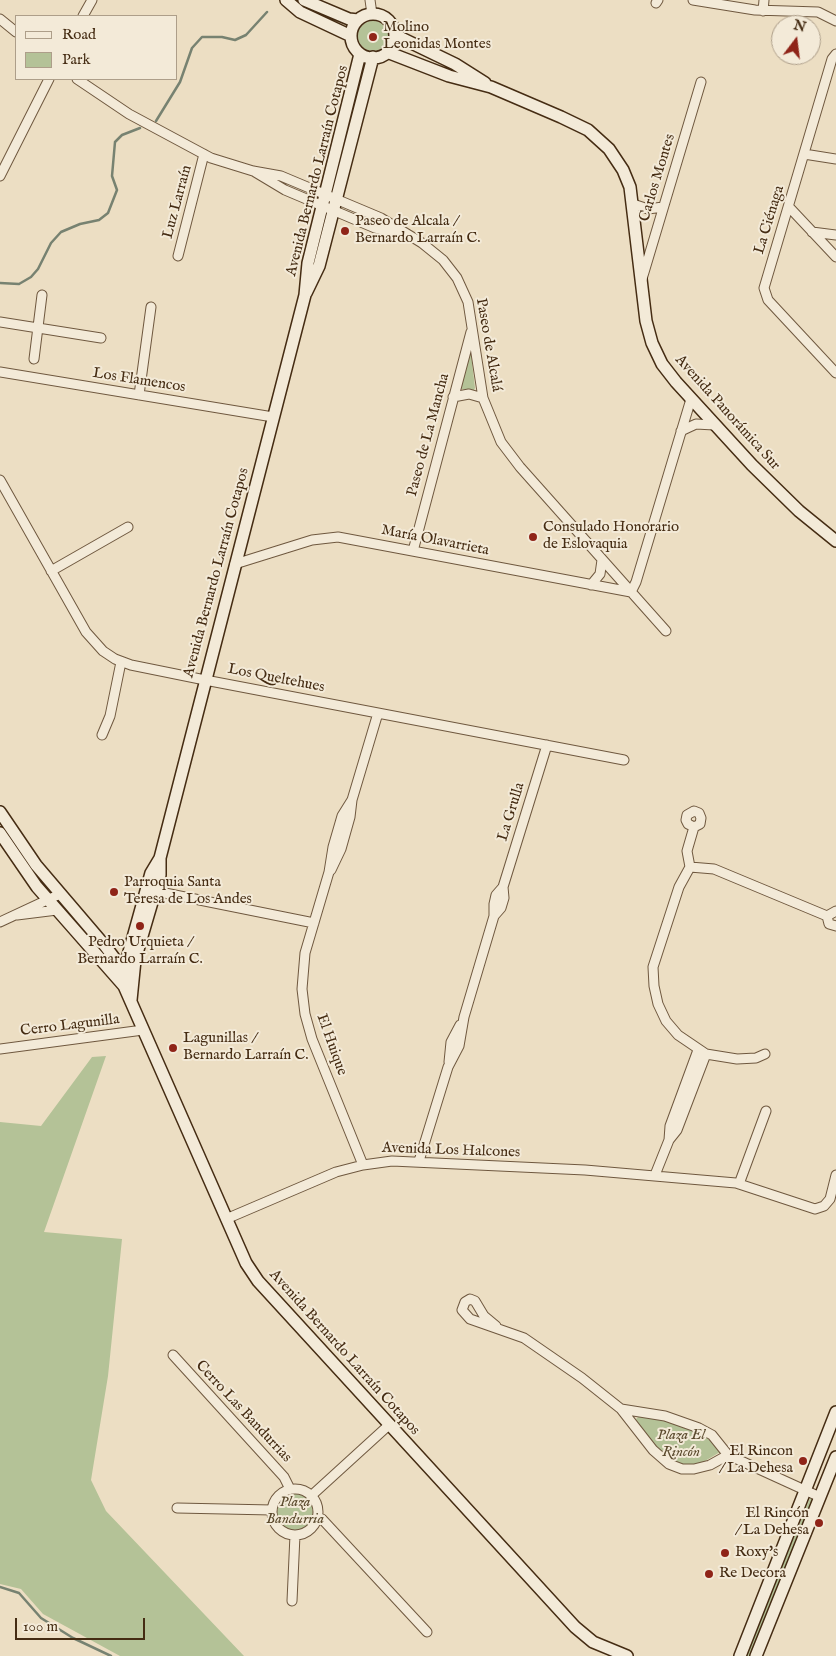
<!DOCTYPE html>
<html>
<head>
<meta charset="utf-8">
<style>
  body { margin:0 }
  #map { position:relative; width:836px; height:1656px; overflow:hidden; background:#ecdec3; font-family:"IM FELL English",serif }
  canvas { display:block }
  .legend { position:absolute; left:15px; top:15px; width:162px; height:65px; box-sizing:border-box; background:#f3ead8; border:1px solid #ad9e89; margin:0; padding:6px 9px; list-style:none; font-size:15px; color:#452c13 }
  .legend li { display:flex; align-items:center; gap:10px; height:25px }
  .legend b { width:25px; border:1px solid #ad9e89 }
  .north { position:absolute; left:771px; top:15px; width:50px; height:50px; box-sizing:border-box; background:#f3ead8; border:1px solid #ad9e89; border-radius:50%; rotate:15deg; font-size:14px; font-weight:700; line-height:20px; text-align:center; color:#452c13 }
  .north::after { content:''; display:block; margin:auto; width:18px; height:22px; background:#8f2418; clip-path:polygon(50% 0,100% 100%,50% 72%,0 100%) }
  .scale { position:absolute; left:15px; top:1618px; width:130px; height:22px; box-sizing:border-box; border:2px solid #452c13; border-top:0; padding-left:6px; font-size:15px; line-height:18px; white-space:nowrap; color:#452c13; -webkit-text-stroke:4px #f3ead8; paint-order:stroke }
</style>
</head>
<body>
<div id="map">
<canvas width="836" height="1656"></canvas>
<ul class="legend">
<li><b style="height:6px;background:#f3ead8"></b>Road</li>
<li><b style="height:14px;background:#b4c297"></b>Park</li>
</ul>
<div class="north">N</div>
<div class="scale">100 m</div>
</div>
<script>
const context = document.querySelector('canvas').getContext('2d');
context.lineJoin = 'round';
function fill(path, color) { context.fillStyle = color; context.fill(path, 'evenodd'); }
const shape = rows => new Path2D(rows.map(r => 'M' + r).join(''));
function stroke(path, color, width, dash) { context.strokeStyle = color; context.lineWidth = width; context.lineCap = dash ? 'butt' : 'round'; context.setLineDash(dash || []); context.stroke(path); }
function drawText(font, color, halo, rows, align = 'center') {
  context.font = font + ' "IM FELL English",serif'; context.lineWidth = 4; context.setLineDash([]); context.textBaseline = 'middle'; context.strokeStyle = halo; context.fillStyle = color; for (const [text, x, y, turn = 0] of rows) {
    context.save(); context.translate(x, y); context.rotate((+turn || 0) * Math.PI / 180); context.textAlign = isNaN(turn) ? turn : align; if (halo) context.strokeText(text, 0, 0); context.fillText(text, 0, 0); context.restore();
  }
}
const green = shape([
  '358 36a15 15 0 1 1 30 0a15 15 0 1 1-30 0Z',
  [471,354,475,388,474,390,461,389,468,355],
  [106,1056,44,1232,122,1239,108,1376,91,1480,106,1511,244,1656,120,1656,43,1614,21,1589,0,1584,0,1122,41,1126,92,1057],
  [639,1416,669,1421,692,1429,712,1440,720,1452,700,1464,683,1465,677,1462,654,1446,638,1426,636,1419],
  '277 1512a18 18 0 1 1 36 0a18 18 0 1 1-36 0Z',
  [810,1498,813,1499,813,1505,751,1656,746,1656]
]);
const stream = shape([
  [156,121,180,82,192,48,202,37,222,37,235,40,246,35,267,12],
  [0,283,19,284,31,277,38,269,51,243,61,232,80,224,99,220,108,213,117,190,112,176,115,142,122,135,140,128],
  [0,1587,19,1593,41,1618,73,1638,111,1656]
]);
const street = shape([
  [370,0,372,14],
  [693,0,755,10,818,12,836,21],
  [656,3,658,0],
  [763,11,764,0],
  [83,16,92,0],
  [0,19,16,32],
  [836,54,832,59,764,288,768,300,836,373],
  [77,79,129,114,211,158,253,171,281,176,381,218,422,243,443,260,457,278,468,302,483,398,501,442,520,467,666,631],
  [804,154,836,159],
  [255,172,285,190,375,228,406,235],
  [0,176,49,79],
  [633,204,648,209,663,207],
  [789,207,836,257],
  [812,232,836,235],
  [178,256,204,154],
  [642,279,701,82],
  [0,322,101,338],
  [34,359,42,295],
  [0,372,273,417],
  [139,395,151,307],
  [453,397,469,394,483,398],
  [681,431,696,424,714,425],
  [0,480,86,632,103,651,115,659,131,665,205,680,624,760],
  [413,551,471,332],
  [235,564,312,540,338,537,631,592,636,582,691,399],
  [51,571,128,527],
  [591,585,600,574,602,560],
  [102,735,110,716,121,662],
  [352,800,342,816,333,847,329,872,305,953,302,989,305,1014,312,1039,363,1165],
  [694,827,688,824,686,820,687,815,694,811,699,813,701,818,700,824,694,827,687,851,690,867,679,887,653,967,654,986,658,1004,666,1021,678,1035,706,1054,737,1059,756,1058,765,1054],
  [690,867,714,869,827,916],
  [331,870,341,849,350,817,352,800,378,713],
  [150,890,314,923],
  [17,915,57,910],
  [494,916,501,908,504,898,503,887,547,745],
  [827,916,829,924,836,926],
  [827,916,836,911],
  [0,922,60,894],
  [0,1049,143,1030],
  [449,1062,451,1042,460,1025],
  [669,1140,670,1126,698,1050],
  [419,1161,448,1067,459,1046,464,1017,494,916,494,904,496,895,503,887],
  [655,1175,669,1140,677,1130,706,1054],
  [739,1184,766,1111],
  [226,1219,336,1172,363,1165,392,1161,585,1170,736,1183,815,1209,824,1206,830,1199,836,1175],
  [496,1326,484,1316,475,1301,470,1299,465,1302,462,1310,470,1319,524,1338,582,1378,621,1409,653,1450,669,1464,682,1469,694,1469,710,1465,728,1455],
  [173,1355,284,1477,290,1489],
  [621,1409,665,1416,699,1428,712,1435,728,1455,820,1497],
  '272 1512a23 23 0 1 1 46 0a23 23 0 1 1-46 0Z',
  [311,1496,390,1424],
  [177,1508,272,1510],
  [317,1517,322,1519,427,1632],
  [292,1601,295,1535]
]);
const secondary = shape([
  [286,0,300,12,351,36],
  [304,0,349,19,358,20],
  '351 36a22 22 0 1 1 44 0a22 22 0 1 1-44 0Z',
  [395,35,455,64,485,83],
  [387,52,449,76,491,87,561,117,588,130,609,149,623,170,630,187,646,321,652,343,662,364,676,382,752,465,799,511,836,541],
  [306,293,319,266,373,57],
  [0,812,36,865,106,947,126,974],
  [0,833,37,887,124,986],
  [160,858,151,873,124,970,124,986,246,1263,258,1281,575,1627,593,1642,627,1656],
  [131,1000,135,960,160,875,160,858,305,295,308,263,360,54],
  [740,1656,836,1412],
  [756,1656,836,1457]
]);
const markers = [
  [373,37,5,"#8f2418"],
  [345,231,5,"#8f2418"],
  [533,537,5,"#8f2418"],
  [114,892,5,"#8f2418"],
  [140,926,5,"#8f2418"],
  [173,1048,5,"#8f2418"],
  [803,1461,5,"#8f2418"],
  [819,1523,5,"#8f2418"],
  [725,1553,5,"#8f2418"],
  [709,1574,5,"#8f2418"]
];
const poiNames = [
  ["Molino",383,28],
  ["Leonidas Montes",383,45],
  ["Paseo de Alcala /",355,222],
  ["Bernardo Larraín C.",355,239],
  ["Consulado Honorario",543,528],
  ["de Eslovaquia",543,545],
  ["Parroquia Santa",124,883],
  ["Teresa de Los Andes",124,900],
  ["Pedro Urquieta /",140,943,"center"],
  ["Bernardo Larraín C.",140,960,"center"],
  ["Lagunillas /",183,1039],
  ["Bernardo Larraín C.",183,1056],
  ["El Rincon",793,1452,"right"],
  ["/ La Dehesa",793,1469,"right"],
  ["El Rincón",809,1514,"right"],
  ["/ La Dehesa",809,1531,"right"],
  ["Roxy's",735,1553],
  ["Re Decora",719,1574]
];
const streetNames = [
  ["Avenida Bernardo Larraín Cotapos",318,171,-76],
  ["Carlos Montes",658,178,-73],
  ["Luz Larraín",178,202,-75],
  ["La Ciénaga",770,220,-73],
  ["Paseo de Alcalá",488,345,80],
  ["Los Flamencos",139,381,9],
  ["Avenida Panorámica Sur",727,413,48],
  ["Paseo de La Mancha",429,435,-75],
  ["María Olavarrieta",435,541,11],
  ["Avenida Bernardo Larraín Cotapos",217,573,-75],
  ["Los Queltehues",276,679,11],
  ["La Grulla",512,812,-73],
  ["Cerro Lagunilla",70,1026,-7],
  ["El Huique",331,1045,70],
  ["Avenida Los Halcones",451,1151,2],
  ["Avenida Bernardo Larraín Cotapos",344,1353,48],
  ["Cerro Las Bandurrias",243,1412,47]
];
const parkNames = [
  ["Plaza El",681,1436],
  ["Rincón",681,1453],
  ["Plaza",295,1503],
  ["Bandurria",295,1520]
];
fill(green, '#b4c297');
stroke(stream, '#778271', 2.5);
stroke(street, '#6f583f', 11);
stroke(secondary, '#452c13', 14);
stroke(street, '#f3ead8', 9);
stroke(secondary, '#f3ead8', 11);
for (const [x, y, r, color] of markers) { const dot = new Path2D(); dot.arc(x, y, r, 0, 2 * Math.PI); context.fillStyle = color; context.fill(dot); stroke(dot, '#f3ead8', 2); }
drawText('15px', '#452c13', '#f3ead8', poiNames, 'left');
drawText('15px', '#452c13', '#f3ead8', streetNames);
drawText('italic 15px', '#5b4a2d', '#f3ead8', parkNames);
</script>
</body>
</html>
